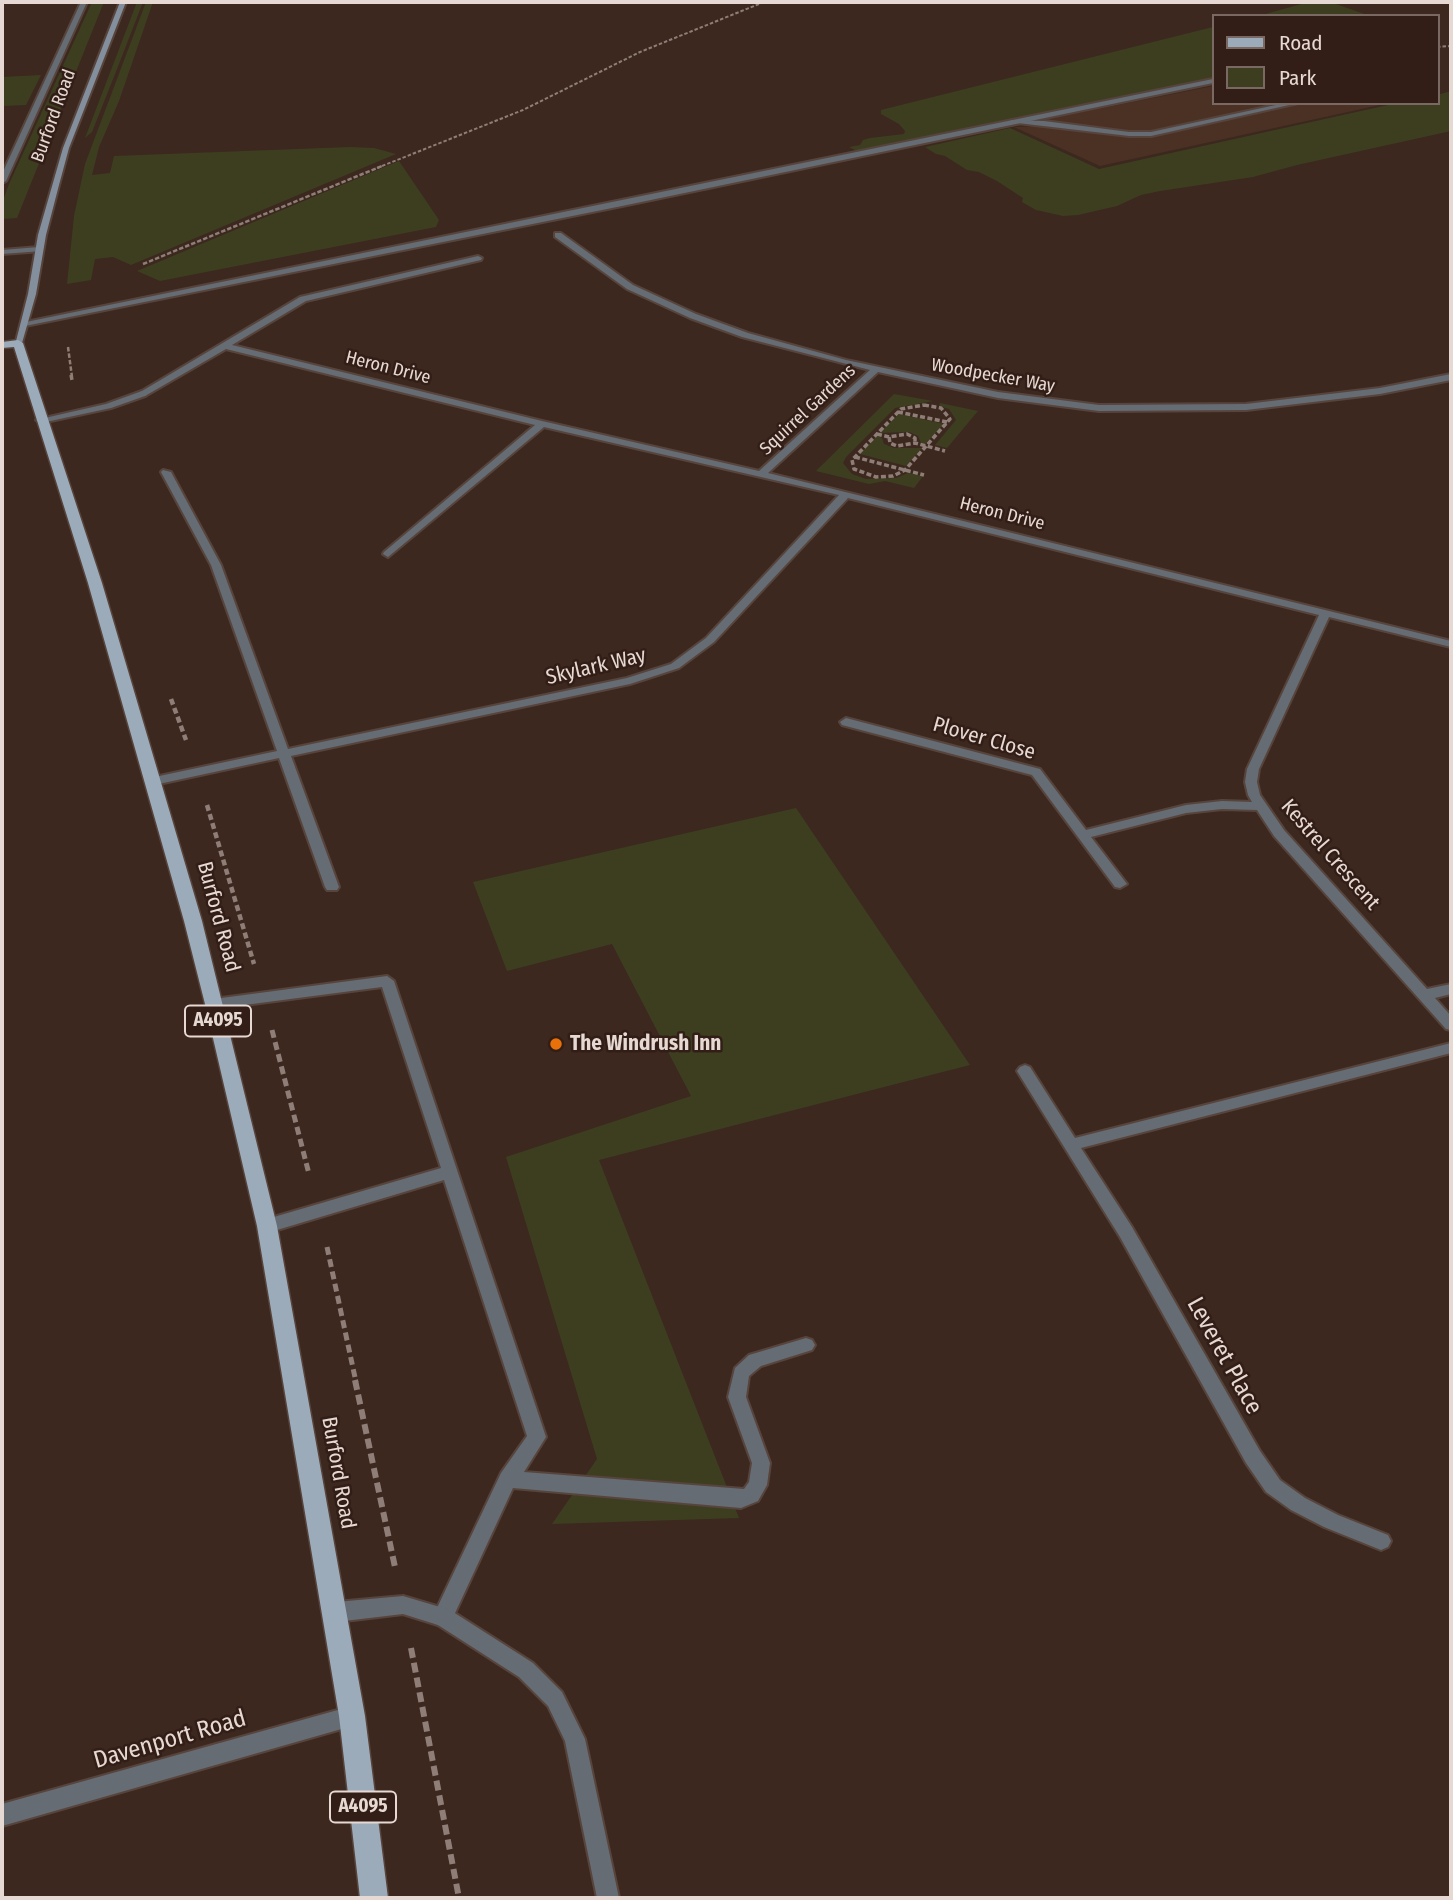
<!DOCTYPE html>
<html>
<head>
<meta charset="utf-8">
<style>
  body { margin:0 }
  #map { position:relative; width:1453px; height:1900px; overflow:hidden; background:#3c281f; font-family:"Fira Sans Condensed",sans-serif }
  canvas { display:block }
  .frame { position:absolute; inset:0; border:4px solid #e6d9d3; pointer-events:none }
  .legend { position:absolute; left:1212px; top:14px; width:228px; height:91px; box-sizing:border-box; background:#321e16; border:2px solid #7a6962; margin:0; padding:9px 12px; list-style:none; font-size:21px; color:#e6d9d3 }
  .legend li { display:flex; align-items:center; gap:14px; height:35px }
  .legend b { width:35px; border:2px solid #7a6962 }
</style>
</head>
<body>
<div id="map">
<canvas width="1453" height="1900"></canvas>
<div class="frame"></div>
<ul class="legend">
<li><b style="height:9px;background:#9babba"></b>Road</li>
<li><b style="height:19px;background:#3d3e20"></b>Park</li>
</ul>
</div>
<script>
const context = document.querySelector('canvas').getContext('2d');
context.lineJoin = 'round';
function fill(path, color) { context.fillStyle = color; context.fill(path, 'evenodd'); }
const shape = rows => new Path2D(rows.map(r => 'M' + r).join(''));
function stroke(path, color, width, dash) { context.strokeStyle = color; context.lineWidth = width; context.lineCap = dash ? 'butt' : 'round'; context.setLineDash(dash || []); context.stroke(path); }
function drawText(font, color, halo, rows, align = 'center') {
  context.font = font + ' "Fira Sans Condensed",sans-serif'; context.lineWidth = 5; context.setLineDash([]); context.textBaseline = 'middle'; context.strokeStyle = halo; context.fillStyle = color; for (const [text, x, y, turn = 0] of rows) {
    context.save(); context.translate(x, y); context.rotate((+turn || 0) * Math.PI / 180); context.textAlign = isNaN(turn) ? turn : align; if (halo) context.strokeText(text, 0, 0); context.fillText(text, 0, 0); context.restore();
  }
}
const built = shape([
  [1213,86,1213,103,1389,103,1100,166,1014,127,1043,126,1047,119]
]);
const green = shape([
  [92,2,104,2,17,218,2,219,2,203,9,184],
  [137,2,143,2,117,69,92,132,85,138],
  [146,2,153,2,119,101,99,147,92,175,110,173,114,156,350,147,374,148,396,154,131,265,113,257,95,259,91,280,67,284,74,216,85,164],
  [1309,2,1333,3,1370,16,1258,16],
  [1213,27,1213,78,857,151,849,147,860,145,863,140,870,138,904,134,905,131,899,124,881,114,881,110],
  [41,75,26,105,2,106,2,77],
  [1451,91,1451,131,1297,165,1253,177,1160,191,1141,195,1117,206,1078,215,1063,216,1036,210,1022,202,1023,198,997,181,979,172,967,170,945,156,936,154,925,147,1010,128,1099,169,1397,103,1437,103,1437,95],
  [399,161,439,220,436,227,160,281,137,271],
  [894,394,933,401,895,408,846,457,843,463,852,474,866,479,896,478,908,473,923,476,914,488,885,481,869,484,816,471],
  [940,403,978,411,947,448,935,445,956,420,949,409,939,406],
  [899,414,944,424,925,444,921,443,918,436,909,432,880,433],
  [877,436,882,438,884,444,894,448,922,448,906,466,860,454],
  [796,808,970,1065,599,1160,739,1518,552,1524,597,1459,506,1157,691,1096,612,944,507,971,473,882]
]);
const pathFar5 = shape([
  [1437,47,1451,46],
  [377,168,523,110,640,52,764,2]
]);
const pathFar4 = shape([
  [143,264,382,166],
  [68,347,72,377]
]);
const pathFar3 = shape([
  [71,375,72,380],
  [924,405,941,408,950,419,905,470,893,476,876,477,854,469,852,460,901,409,924,405],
  [898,412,947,422],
  [877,434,889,437,907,434,915,438,915,443],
  [889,437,890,443,897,446,915,443,945,451],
  [855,457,924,475]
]);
const pathFar2 = shape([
  [171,699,186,740],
  [207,805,254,964]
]);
const pathFar1 = shape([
  [272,1030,309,1174],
  [327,1247,356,1382]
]);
const path = shape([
  [355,1380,395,1567],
  [411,1648,459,1898]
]);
const service = shape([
  [1285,103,1298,103,1151,136,1129,136,1009,122,1012,120,1044,121,1129,132,1151,132,1285,103],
  [142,391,147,394,145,396,111,408,41,423,36,420,106,404,142,391],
  [387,976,394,981,546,1437,524,1472,744,1489,749,1482,752,1463,728,1397,735,1368,749,1355,806,1338,812,1340,815,1345,812,1350,761,1366,749,1376,746,1397,770,1463,767,1485,758,1501,741,1508,513,1488,450,1624,443,1627,436,1624,433,1617,436,1610,501,1473,527,1436,444,1180,267,1233,261,1231,259,1226,261,1221,267,1219,441,1168,382,987,214,1009,207,1004,214,999,387,976]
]);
const minor = shape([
  [81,2,87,2,6,181,2,183,2,174,81,2],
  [1213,79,1213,83,622,206,25,326,21,323,1213,79],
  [555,233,561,233,633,285,696,314,748,333,846,360,998,392,1099,405,1246,404,1380,388,1451,374,1451,380,1380,394,1246,410,1099,411,998,398,878,372,768,473,1451,641,1451,647,1329,617,1259,769,1257,782,1260,795,1284,830,1427,989,1451,984,1451,994,1435,998,1451,1016,1451,1030,1446,1029,1274,836,1257,810,1222,809,1186,813,1091,837,1127,884,1120,888,1115,887,1032,775,842,725,840,722,846,718,1040,769,1086,830,1186,805,1222,801,1252,802,1248,795,1245,782,1247,769,1319,615,848,498,714,642,679,668,630,684,291,756,339,887,337,890,327,890,325,887,279,758,154,785,150,784,148,781,150,778,277,751,211,565,161,472,163,470,171,472,221,565,288,749,627,678,671,664,706,638,839,495,544,427,388,557,383,554,384,552,535,425,226,349,145,396,137,394,300,297,478,256,482,258,481,260,306,301,232,345,542,421,759,471,870,370,742,337,690,318,627,289,555,237,555,233],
  [39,247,42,247,42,251,2,254,2,250,39,247],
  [1451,1043,1451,1053,1081,1148,1132,1227,1260,1451,1280,1480,1305,1498,1338,1515,1388,1535,1391,1541,1388,1547,1381,1550,1324,1527,1291,1510,1266,1492,1246,1463,1120,1237,1017,1071,1020,1067,1025,1065,1030,1067,1075,1138,1451,1043],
  [403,1596,450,1610,533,1663,562,1692,585,1739,619,1898,597,1898,565,1741,548,1706,519,1677,438,1625,403,1614,336,1622,329,1619,326,1612,329,1605,336,1602,403,1596],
  [352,1706,359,1709,362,1716,359,1723,352,1726,2,1826,2,1804,352,1706]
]);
const secondary = shape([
  [120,2,126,2,69,148,59,185,46,235,36,294,22,343,15,345,28,294,38,235,63,148,120,2]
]);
const primary = shape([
  [18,340,23,343,102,583,202,921,277,1226,365,1716,388,1898,360,1898,339,1716,257,1226,205,1004,184,921,88,583,14,347,2,348,2,342,18,340]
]);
const markers = [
  [556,1044,7,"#e8710a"]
];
const farStreetnames = [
  ["Burford Road",54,116,-70],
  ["Heron Drive",388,368,14],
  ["Woodpecker Way",993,376,10],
  ["Squirrel Gardens",808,410,-43],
  ["Heron Drive",1002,514,14]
];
const shields = [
  [218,1021,66],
  [363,1807,66]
];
const shieldNames = [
  ["A4095",218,1021],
  ["A4095",363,1807]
];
const streetNames = [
  ["Skylark Way",596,667,-13],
  ["Plover Close",984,739,16],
  ["Kestrel Crescent",1330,855,49],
  ["Burford Road",218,917,75],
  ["Burford Road",338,1473,80]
];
const poiNames = [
  ["The Windrush Inn",570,1044]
];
const nearStreetnames = [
  ["Leveret Place",1224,1356,61],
  ["Davenport Road",170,1740,-16]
];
fill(built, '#4b3024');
fill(green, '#3d3e20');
stroke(service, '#57443c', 4);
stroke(minor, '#57443c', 4);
stroke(secondary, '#57443c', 4);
stroke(primary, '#57443c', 3);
stroke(pathFar5, '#8f7e77', 2, [3.5, 2]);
stroke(pathFar4, '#8f7e77', 2.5, [4.5, 2]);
stroke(pathFar3, '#8f7e77', 3.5, [5, 2.5]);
stroke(pathFar2, '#8f7e77', 4.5, [6, 3.5]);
stroke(pathFar1, '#8f7e77', 5, [8, 4.5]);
stroke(path, '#8f7e77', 6, [10, 5]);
fill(service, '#656c74');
fill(minor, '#656c74');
fill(secondary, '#838f9c');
fill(primary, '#9babba');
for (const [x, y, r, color] of markers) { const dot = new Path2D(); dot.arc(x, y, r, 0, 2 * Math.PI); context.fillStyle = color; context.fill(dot); stroke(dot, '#321e16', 2.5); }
drawText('18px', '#e6d9d3', '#321e16', farStreetnames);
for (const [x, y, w] of shields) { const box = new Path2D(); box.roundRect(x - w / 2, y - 15.5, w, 31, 5); context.fillStyle = '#321e16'; context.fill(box); stroke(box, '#e6d9d3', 2); }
drawText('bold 19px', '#e6d9d3', null, shieldNames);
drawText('21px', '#e6d9d3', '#321e16', streetNames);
drawText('bold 21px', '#e6d9d3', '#321e16', poiNames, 'left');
drawText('24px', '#e6d9d3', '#321e16', nearStreetnames);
</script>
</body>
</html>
